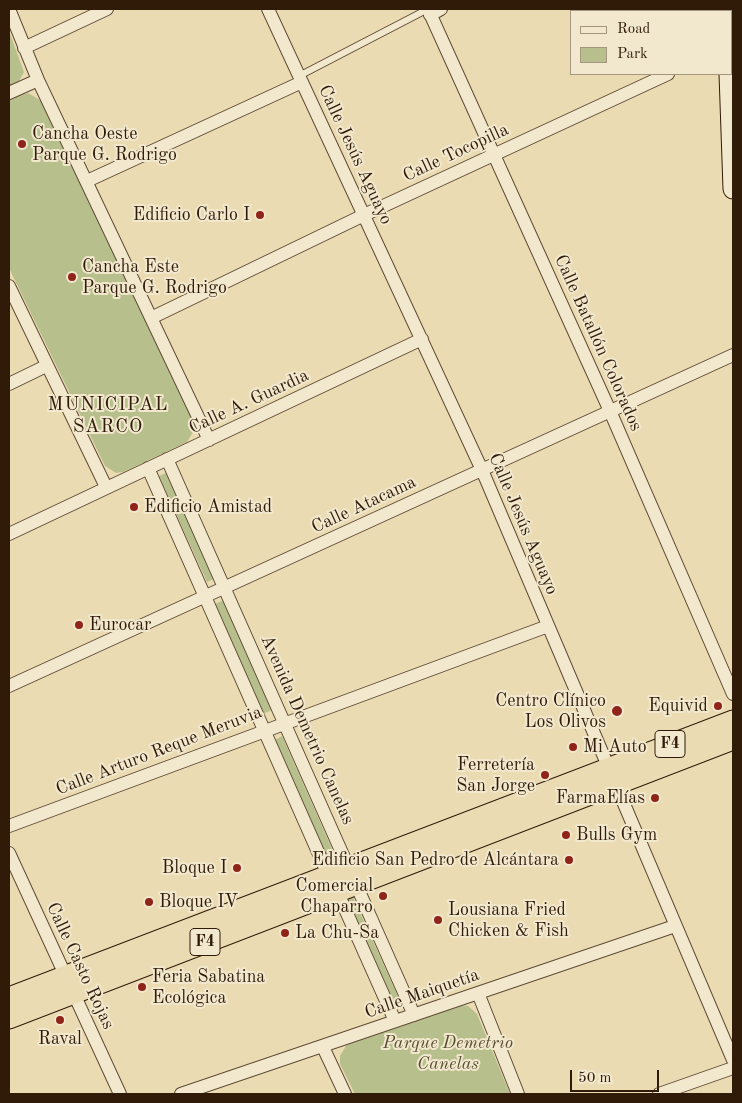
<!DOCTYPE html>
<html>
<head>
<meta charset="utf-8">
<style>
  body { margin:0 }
  #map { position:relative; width:742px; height:1103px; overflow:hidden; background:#ebdbb3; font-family:"Old Standard TT",serif }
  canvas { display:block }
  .frame { position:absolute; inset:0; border:10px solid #301b09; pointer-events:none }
  .legend { position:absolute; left:570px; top:10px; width:162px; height:65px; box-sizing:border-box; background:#f2e8ce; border:1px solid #a4967f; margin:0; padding:6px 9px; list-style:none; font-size:15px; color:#301b09 }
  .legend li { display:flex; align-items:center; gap:10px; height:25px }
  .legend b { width:25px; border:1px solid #a4967f }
  .scale { position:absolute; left:570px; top:1070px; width:89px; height:22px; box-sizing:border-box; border:2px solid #301b09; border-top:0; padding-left:6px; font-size:15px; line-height:18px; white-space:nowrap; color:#301b09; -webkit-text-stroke:4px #f2e8ce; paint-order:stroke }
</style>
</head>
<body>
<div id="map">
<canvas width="742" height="1103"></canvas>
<div class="frame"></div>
<ul class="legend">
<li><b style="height:6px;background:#f2e8ce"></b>Road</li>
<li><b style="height:14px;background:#b7c08c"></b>Park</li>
</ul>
<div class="scale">50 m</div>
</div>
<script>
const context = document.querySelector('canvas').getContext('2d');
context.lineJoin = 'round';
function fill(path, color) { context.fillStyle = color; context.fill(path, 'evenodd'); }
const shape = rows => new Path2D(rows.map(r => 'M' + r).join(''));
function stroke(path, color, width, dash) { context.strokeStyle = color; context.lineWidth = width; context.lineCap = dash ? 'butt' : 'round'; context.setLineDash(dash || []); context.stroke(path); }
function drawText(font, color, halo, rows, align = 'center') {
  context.font = font + ' "Old Standard TT",serif'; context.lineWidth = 4; context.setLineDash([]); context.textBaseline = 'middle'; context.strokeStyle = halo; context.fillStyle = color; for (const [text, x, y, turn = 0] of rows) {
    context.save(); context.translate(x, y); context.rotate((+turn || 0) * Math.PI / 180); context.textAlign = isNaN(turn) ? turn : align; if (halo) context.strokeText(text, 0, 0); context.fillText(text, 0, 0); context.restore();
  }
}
const green = shape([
  [9,31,24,72,18,83,9,87],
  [28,93,40,100,45,107,196,427,187,442,123,472,116,473,105,466,9,268,9,99],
  [166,473,214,579,207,582,159,476],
  [224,600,272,710,263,714,215,604],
  [282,736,336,858,328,862,275,740],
  [352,895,399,999,394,1002,347,897],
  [460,1005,468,1006,477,1014,510,1094,355,1094,340,1064,340,1056,347,1044]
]);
const service = shape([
  [299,76,428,9]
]);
const minor = shape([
  [9,9,38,80,209,440],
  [268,9,482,470,733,1060],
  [428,9,610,411,733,694],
  [430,15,441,9],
  [24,48,107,9],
  [9,93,38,80],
  [87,181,302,82],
  [9,286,106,487],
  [151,318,364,215,668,74],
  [9,384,46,366],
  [167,459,414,1015],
  [148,468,326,870,337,891,395,1021],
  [9,534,422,339],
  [9,686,733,355],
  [9,826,548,626],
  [9,853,120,1094],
  [478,993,518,1094],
  [323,1047,345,1094],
  [181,1094,675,926],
  [659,1094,733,1068]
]);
const secondary = shape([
  [727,9,727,11],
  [729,74,733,189]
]);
const trunk = shape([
  [9,998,733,721],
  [9,1018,733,739]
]);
const markers = [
  [22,144,5,"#8f2418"],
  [260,215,5,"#8f2418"],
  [72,277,5,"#8f2418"],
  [134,507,5,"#8f2418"],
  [79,625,5,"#8f2418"],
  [718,706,5,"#8f2418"],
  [617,711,6,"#8f2418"],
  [573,747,5,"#8f2418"],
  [545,775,5,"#8f2418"],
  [655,798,5,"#8f2418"],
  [566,835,5,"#8f2418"],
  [569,860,5,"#8f2418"],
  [237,868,5,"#8f2418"],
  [383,896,5,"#8f2418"],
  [149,902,5,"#8f2418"],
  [438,920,5,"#8f2418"],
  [285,933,5,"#8f2418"],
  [142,987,5,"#8f2418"],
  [60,1020,5,"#8f2418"]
];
const shields = [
  [670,744,30],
  [205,942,30]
];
const shieldNames = [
  ["F4",670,744],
  ["F4",205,942]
];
const poiNames = [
  ["Cancha Oeste",32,134],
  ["Parque G. Rodrigo",32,155],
  ["Edificio Carlo I",250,215,"right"],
  ["Cancha Este",82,267],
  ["Parque G. Rodrigo",82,288],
  ["Edificio Amistad",144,507],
  ["Eurocar",89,625],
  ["Centro Clínico",606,701,"right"],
  ["Los Olivos",606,722,"right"],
  ["Equivid",708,706,"right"],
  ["Mi Auto",583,747],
  ["Ferretería",535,765,"right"],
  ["San Jorge",535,786,"right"],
  ["FarmaElías",645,798,"right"],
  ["Bulls Gym",576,835],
  ["Edificio San Pedro de Alcántara",559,860,"right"],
  ["Bloque I",227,868,"right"],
  ["Comercial",373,886,"right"],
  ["Chaparro",373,907,"right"],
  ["Bloque IV",159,902],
  ["Lousiana Fried",448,910],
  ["Chicken & Fish",448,931],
  ["La Chu-Sa",295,933],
  ["Feria Sabatina",152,977],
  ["Ecológica",152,998],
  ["Raval",60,1039,"center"]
];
const streetNames = [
  ["Calle Tocopilla",456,153,-25],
  ["Calle Jesús Aguayo",355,155,65],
  ["Calle Batallón Colorados",598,343,66],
  ["Calle A. Guardia",249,402,-25],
  ["Calle Atacama",364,505,-25],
  ["Calle Jesús Aguayo",523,524,67],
  ["Avenida Demetrio Canelas",307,730,66],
  ["Calle Arturo Reque Meruvia",159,751,-21],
  ["Calle Casto Rojas",80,966,65],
  ["Calle Maiquetía",422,994,-19]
];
const parkNames = [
  ["Parque Demetrio",448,1043],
  ["Canelas",448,1064]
];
const neighbourhoodNames = [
  ["MUNICIPAL",108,405],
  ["SARCO",108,427]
];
fill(green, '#b7c08c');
stroke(service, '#5f4b34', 8);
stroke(minor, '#5f4b34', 14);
stroke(secondary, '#301b09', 21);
stroke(trunk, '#301b09', 23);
stroke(service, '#f2e8ce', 6);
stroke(minor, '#f2e8ce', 12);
stroke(secondary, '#f2e8ce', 19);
stroke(trunk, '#ebdbb3', 21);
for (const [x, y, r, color] of markers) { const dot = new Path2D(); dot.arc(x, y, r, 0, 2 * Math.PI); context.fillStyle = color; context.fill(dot); stroke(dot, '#f2e8ce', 2); }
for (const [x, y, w] of shields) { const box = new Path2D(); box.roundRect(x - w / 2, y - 13.5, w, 27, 4); context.fillStyle = '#f2e8ce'; context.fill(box); stroke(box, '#301b09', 1); }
drawText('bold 16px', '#301b09', null, shieldNames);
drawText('18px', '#301b09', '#f2e8ce', poiNames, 'left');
drawText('18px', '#301b09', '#f2e8ce', streetNames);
drawText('italic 18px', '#584d30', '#f2e8ce', parkNames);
context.letterSpacing = '1px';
drawText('19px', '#301b09', '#f2e8ce', neighbourhoodNames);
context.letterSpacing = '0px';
</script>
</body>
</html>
